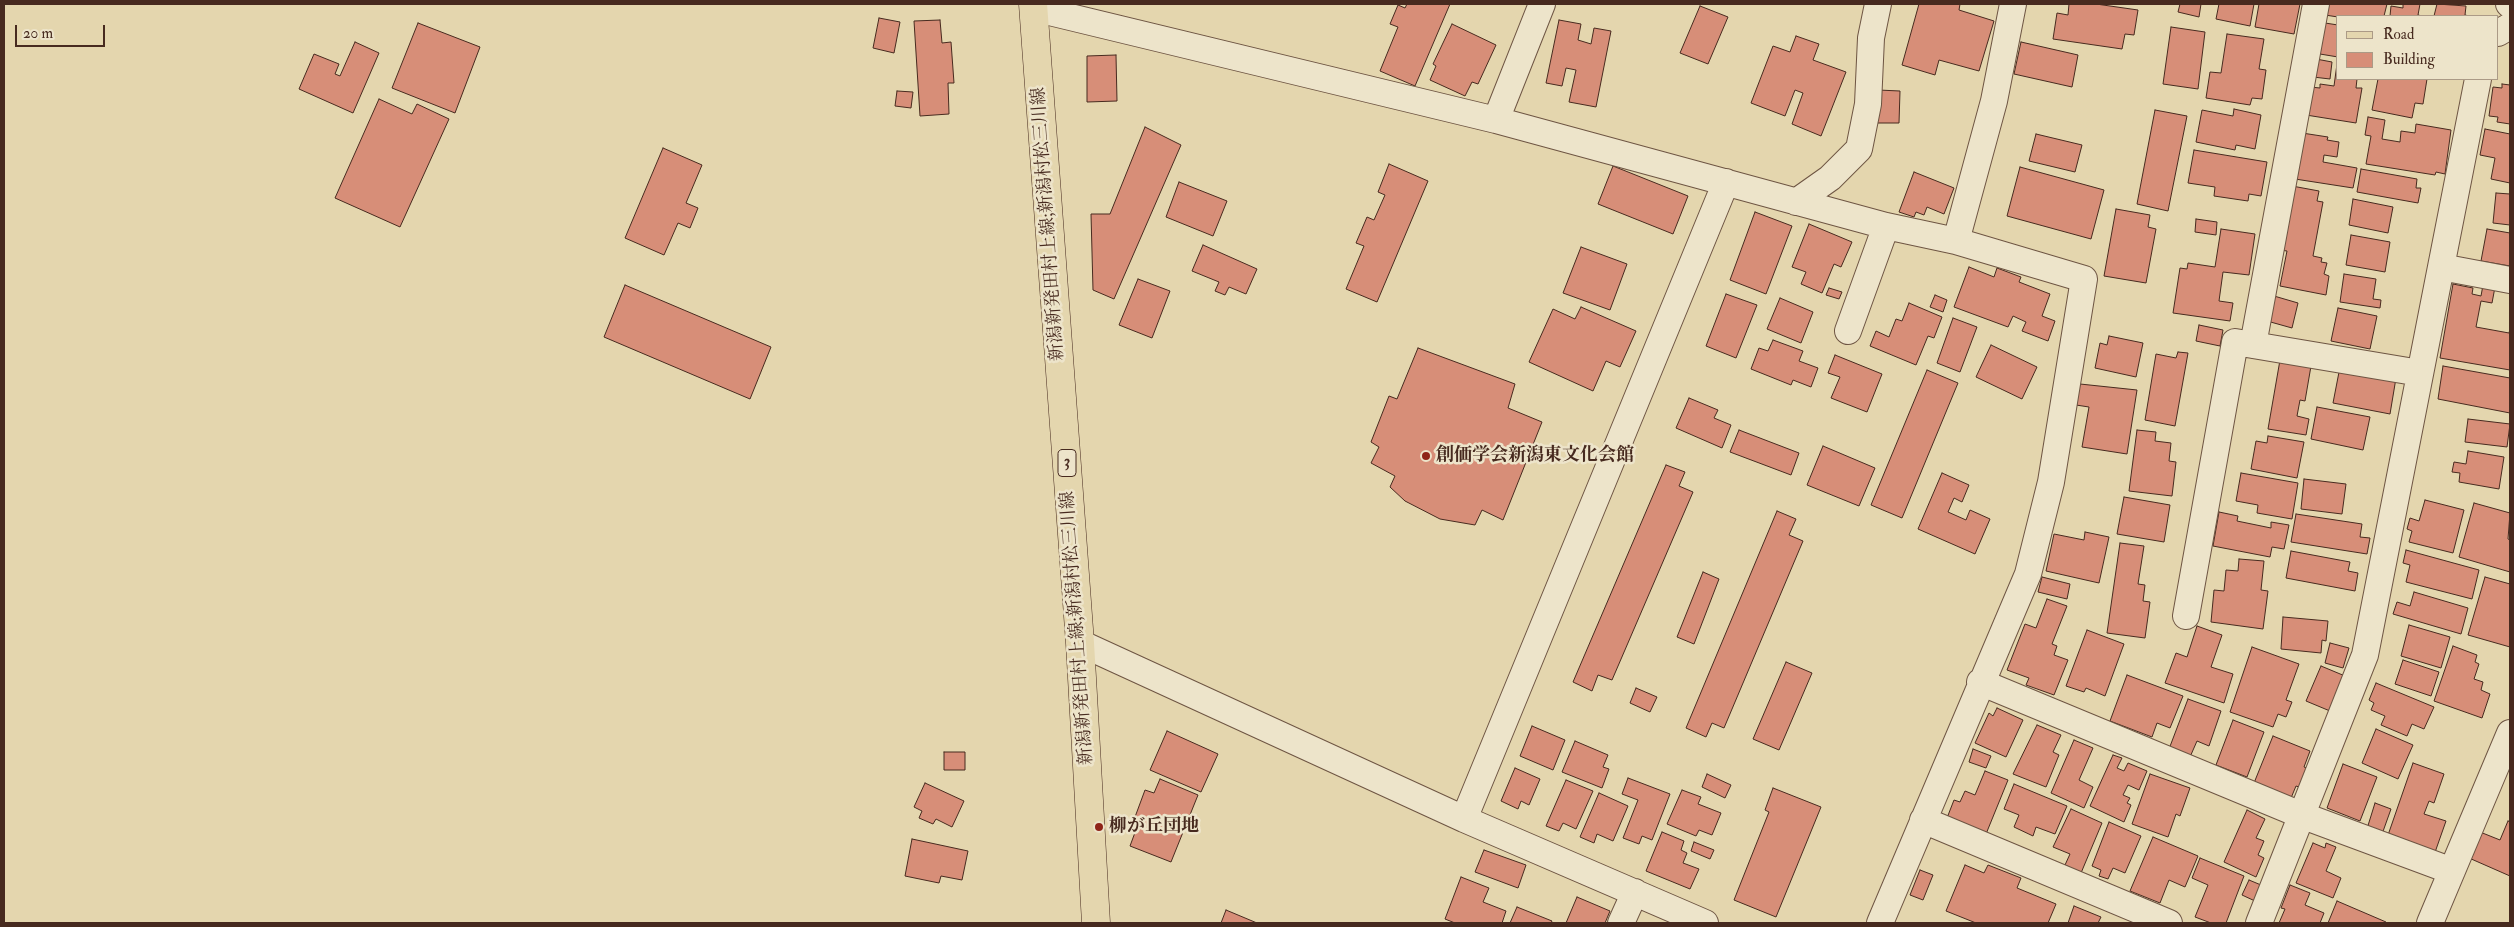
<!DOCTYPE html>
<html>
<head>
<meta charset="utf-8">
<style>
  body { margin:0 }
  #map { position:relative; width:2514px; height:927px; overflow:hidden; background:#e4d6ae; font-family:"IM FELL Double Pica",serif }
  canvas { display:block }
  .frame { position:absolute; inset:0; border:5px solid #472a1f; pointer-events:none }
  .legend { position:absolute; left:2336px; top:15px; width:162px; height:65px; box-sizing:border-box; background:#ede4ca; border:1px solid #ab9a86; margin:0; padding:6px 9px; list-style:none; font-size:15px; color:#472a1f }
  .legend li { display:flex; align-items:center; gap:10px; height:25px }
  .legend b { width:25px; border:1px solid #ab9a86 }
  .scale { position:absolute; left:15px; top:25px; width:90px; height:22px; box-sizing:border-box; border:2px solid #472a1f; border-top:0; padding-left:6px; font-size:15px; line-height:18px; white-space:nowrap; color:#472a1f; -webkit-text-stroke:4px #ede4ca; paint-order:stroke }
</style>
</head>
<body>
<div id="map">
<canvas width="2514" height="927"></canvas>
<div class="frame"></div>
<ul class="legend">
<li><b style="height:6px;background:#e4d6ae"></b>Road</li>
<li><b style="height:14px;background:#d78e78"></b>Building</li>
</ul>
<div class="scale">20 m</div>
</div>
<script>
const context = document.querySelector('canvas').getContext('2d');
context.lineJoin = 'round';
function fill(path, color) { context.fillStyle = color; context.fill(path, 'evenodd'); }
const shape = rows => new Path2D(rows.map(r => 'M' + r).join(''));
function stroke(path, color, width, dash) { context.strokeStyle = color; context.lineWidth = width; context.lineCap = dash ? 'butt' : 'round'; context.setLineDash(dash || []); context.stroke(path); }
function drawText(font, color, halo, rows, align = 'center') {
  context.font = font + ' "IM FELL Double Pica","Noto Serif JP",serif'; context.lineWidth = 5; context.setLineDash([]); context.textBaseline = 'middle'; context.strokeStyle = halo; context.fillStyle = color; for (const [text, x, y, turn = 0] of rows) {
    context.save(); context.translate(x, y); context.rotate((+turn || 0) * Math.PI / 180); context.textAlign = isNaN(turn) ? turn : align; if (halo) context.strokeText(text, 0, 0); context.fillText(text, 0, 0); context.restore();
  }
}
const building = shape([
  [1407,4,1450,4,1415,86,1380,71,1398,27,1390,24,1398,5,1405,8,1407,4],
  [1919,4,1960,4,1959,10,1994,21,1979,71,1939,60,1935,75,1902,65,1919,4],
  [2069,4,2096,4,2138,10,2134,35,2125,34,2122,49,2053,39,2057,13,2068,15,2069,4],
  [2180,4,2201,4,2199,17,2178,12,2180,4],
  [2219,4,2254,4,2250,26,2216,19,2219,4],
  [2259,4,2300,4,2294,34,2255,27,2259,4],
  [2327,4,2387,4,2384,16,2338,17,2325,15,2327,4],
  [2403,4,2420,4,2418,15,2422,16,2390,16,2391,6,2403,8,2403,4],
  [2437,4,2466,6,2465,15,2469,16,2434,16,2437,4],
  [1700,6,1728,17,1708,64,1680,53,1700,6],
  [879,18,900,22,894,53,873,48,879,18],
  [940,20,942,43,951,42,954,83,948,83,949,114,920,116,914,21,940,20],
  [1559,20,1581,24,1578,40,1591,44,1594,28,1611,31,1596,107,1569,102,1576,70,1566,68,1562,86,1546,83,1559,20],
  [418,23,480,47,455,113,392,88,418,23],
  [2325,23,2338,25,2338,57,2320,54,2325,23],
  [1452,24,1496,45,1478,84,1472,82,1465,96,1430,80,1436,66,1433,64,1452,24],
  [2171,27,2205,32,2198,89,2163,84,2171,27],
  [2227,34,2264,39,2259,69,2266,70,2262,99,2252,98,2250,105,2206,98,2210,72,2221,73,2227,34],
  [1796,36,1819,44,1813,60,1846,72,1821,136,1792,124,1803,93,1795,90,1785,116,1751,103,1773,46,1790,52,1796,36],
  [355,42,379,53,353,113,299,89,314,54,339,64,335,74,340,76,355,42],
  [2021,42,2078,55,2072,87,2014,74,2021,42],
  [1116,55,1117,101,1087,102,1087,56,1116,55],
  [2316,59,2332,62,2330,79,2313,77,2316,59],
  [2337,64,2338,79,2357,79,2356,88,2362,88,2356,123,2306,115,2310,87,2320,88,2320,84,2334,86,2337,64],
  [2378,79,2427,79,2423,104,2415,103,2412,118,2372,110,2378,79],
  [2502,84,2510,85,2510,124,2497,122,2498,117,2489,116,2493,87,2502,88,2502,84],
  [1878,90,1900,91,1899,123,1877,123,1878,90],
  [897,91,913,92,911,108,895,106,897,91],
  [379,99,412,114,417,104,449,119,400,227,335,198,379,99],
  [2234,109,2261,115,2255,149,2236,145,2235,150,2196,142,2202,110,2233,116,2234,109],
  [2155,110,2187,116,2168,211,2137,204,2155,110],
  [2368,117,2385,120,2382,139,2400,142,2401,131,2415,133,2416,124,2451,130,2445,174,2436,172,2435,175,2366,164,2371,136,2365,135,2368,117],
  [1145,127,1181,145,1114,299,1093,290,1091,214,1110,214,1145,127],
  [2485,129,2510,134,2510,183,2491,179,2495,158,2480,155,2485,129],
  [2302,133,2328,137,2327,140,2339,142,2337,157,2324,155,2323,162,2357,168,2353,188,2295,179,2302,133],
  [2036,134,2082,145,2075,172,2029,161,2036,134],
  [663,148,702,165,686,203,698,208,690,228,678,223,664,255,625,238,663,148],
  [2194,150,2267,162,2261,196,2249,194,2248,201,2214,196,2215,187,2188,183,2194,150],
  [1389,164,1428,181,1377,302,1346,289,1364,246,1356,243,1367,217,1374,220,1385,195,1378,192,1389,164],
  [1613,166,1688,196,1673,234,1598,204,1613,166],
  [2020,167,2104,190,2091,239,2007,216,2020,167],
  [2361,169,2417,179,2416,188,2421,188,2418,203,2357,192,2361,169],
  [1914,172,1954,188,1944,214,1927,207,1924,215,1916,212,1914,217,1899,212,1914,172],
  [1179,182,1227,201,1213,236,1166,217,1179,182],
  [2292,186,2319,191,2317,201,2323,202,2313,256,2322,258,2321,262,2327,263,2324,274,2329,276,2326,295,2280,286,2287,251,2280,250,2292,186],
  [2496,193,2510,194,2510,225,2493,223,2496,193],
  [2353,199,2393,207,2388,233,2349,225,2353,199],
  [2116,209,2150,215,2148,227,2156,229,2146,283,2104,276,2116,209],
  [1755,212,1792,226,1766,294,1730,280,1755,212],
  [2196,219,2217,222,2216,235,2195,232,2196,219],
  [1809,224,1852,242,1841,267,1834,264,1822,293,1801,284,1806,272,1792,267,1809,224],
  [2221,229,2255,234,2249,275,2223,272,2219,301,2233,303,2230,321,2173,313,2180,268,2187,269,2188,263,2215,267,2221,229],
  [2487,229,2510,233,2510,266,2481,261,2487,229],
  [2351,235,2390,242,2385,272,2346,265,2351,235],
  [1203,245,1257,269,1246,294,1229,287,1225,295,1215,291,1219,282,1192,271,1203,245],
  [1581,247,1627,264,1610,310,1563,293,1581,247],
  [1969,267,1994,277,1997,268,2021,277,2019,282,2050,294,2042,316,2055,321,2048,341,2022,331,2026,322,2013,316,2008,327,1954,307,1969,267],
  [2344,274,2376,279,2373,299,2381,300,2380,308,2340,302,2344,274],
  [1138,279,1170,291,1152,338,1119,325,1138,279],
  [2453,284,2473,288,2472,294,2481,296,2483,285,2495,287,2492,303,2481,301,2476,327,2509,333,2510,329,2510,370,2440,358,2453,284],
  [625,285,771,347,750,399,604,337,625,285],
  [1829,288,1842,292,1839,299,1826,295,1829,288],
  [1726,294,1757,305,1736,358,1706,346,1726,294],
  [1935,295,1947,300,1943,312,1930,307,1935,295],
  [2274,296,2298,303,2292,328,2267,321,2274,296],
  [1780,298,1813,312,1801,343,1767,329,1780,298],
  [1909,303,1942,317,1934,338,1928,336,1916,365,1870,346,1876,331,1889,337,1896,319,1902,321,1909,303],
  [1581,307,1636,331,1620,367,1606,361,1593,391,1529,362,1553,309,1575,319,1581,307],
  [2338,308,2377,316,2370,349,2331,341,2338,308],
  [1953,318,1977,327,1960,372,1937,363,1953,318],
  [2199,325,2223,330,2220,346,2196,341,2199,325],
  [2109,336,2143,343,2136,377,2095,368,2100,343,2107,345,2109,336],
  [1773,340,1803,351,1799,361,1818,368,1811,387,1793,380,1791,385,1751,369,1759,348,1768,351,1773,340],
  [1991,345,2037,367,2022,399,1976,377,1991,345],
  [1418,348,1515,384,1508,408,1542,422,1503,520,1482,510,1475,525,1440,519,1405,501,1390,487,1395,476,1371,463,1379,447,1371,442,1389,396,1397,399,1418,348],
  [2178,352,2188,353,2175,426,2145,420,2156,354,2176,358,2178,352],
  [1835,355,1882,374,1867,412,1831,398,1840,377,1828,373,1835,355],
  [2280,360,2311,366,2305,401,2300,400,2297,416,2309,419,2306,435,2268,429,2280,360],
  [2443,366,2510,378,2510,413,2438,399,2443,366],
  [2340,367,2396,378,2390,414,2333,403,2340,367],
  [1927,370,1958,383,1902,518,1871,505,1927,370],
  [2080,384,2137,390,2127,454,2082,447,2089,407,2076,405,2080,384],
  [1689,398,1718,410,1714,418,1731,425,1722,448,1676,428,1689,398],
  [2317,407,2370,417,2363,450,2311,439,2317,407],
  [2468,419,2510,424,2507,447,2465,442,2468,419],
  [1739,430,1799,453,1791,475,1730,452,1739,430],
  [2137,430,2156,432,2155,441,2171,443,2169,461,2176,462,2172,496,2129,491,2137,430],
  [2268,436,2304,442,2297,478,2251,469,2256,441,2267,443,2268,436],
  [1823,446,1875,468,1859,506,1807,485,1823,446],
  [2468,451,2504,457,2499,489,2459,482,2460,473,2452,472,2454,462,2466,464,2468,451],
  [1666,465,1685,472,1679,486,1693,492,1612,680,1598,675,1592,691,1573,682,1666,465],
  [1942,473,1969,485,1962,502,1954,498,1948,512,1966,520,1970,510,1990,519,1975,554,1918,529,1942,473],
  [2241,473,2298,483,2292,519,2257,513,2258,505,2236,501,2241,473],
  [2304,479,2346,484,2342,514,2301,509,2304,479],
  [2124,497,2170,505,2164,542,2117,534,2124,497],
  [2425,500,2464,510,2453,553,2409,542,2412,531,2407,529,2410,518,2419,521,2425,500],
  [2474,503,2510,513,2508,539,2510,540,2510,572,2459,557,2474,503],
  [1777,511,1796,519,1789,535,1803,541,1724,728,1712,723,1706,737,1686,728,1777,511],
  [2219,512,2238,516,2237,521,2271,528,2271,522,2289,525,2284,549,2272,547,2270,557,2213,546,2219,512],
  [2296,514,2362,524,2360,537,2370,538,2367,554,2291,542,2296,514],
  [2085,532,2109,537,2099,583,2046,571,2054,534,2084,540,2085,532],
  [2120,543,2144,546,2138,584,2145,585,2143,601,2150,602,2145,638,2107,633,2120,543],
  [2406,550,2479,570,2472,599,2406,582,2410,565,2403,563,2406,550],
  [2291,551,2350,562,2348,571,2358,573,2355,591,2286,578,2291,551],
  [2239,559,2264,561,2261,590,2268,591,2263,629,2211,622,2214,590,2224,591,2226,570,2238,571,2239,559],
  [1703,572,1719,579,1694,644,1677,637,1703,572],
  [2042,577,2070,584,2067,599,2038,592,2042,577],
  [2485,577,2510,584,2510,647,2468,635,2485,577],
  [2414,592,2468,608,2461,634,2393,614,2397,602,2410,606,2414,592],
  [2047,599,2067,606,2052,644,2057,646,2054,655,2068,660,2054,695,2026,685,2029,678,2007,670,2025,624,2036,628,2047,599],
  [2283,617,2328,621,2326,641,2322,640,2321,653,2281,649,2283,617],
  [2409,625,2450,637,2441,668,2401,656,2409,625],
  [2197,626,2222,635,2211,667,2233,674,2224,703,2165,683,2176,653,2187,657,2197,626],
  [2087,630,2124,644,2105,696,2086,688,2084,692,2066,686,2087,630],
  [2330,643,2349,648,2343,668,2325,663,2330,643],
  [2453,646,2477,655,2475,662,2479,664,2474,679,2483,682,2481,690,2490,694,2482,718,2434,701,2453,646],
  [2252,647,2299,664,2286,700,2292,702,2286,717,2278,714,2273,727,2230,712,2252,647],
  [2403,660,2439,672,2431,696,2395,684,2403,660],
  [1786,662,1812,673,1779,750,1753,739,1786,662],
  [2321,666,2345,676,2330,711,2306,701,2321,666],
  [2127,675,2183,696,2170,728,2157,723,2152,737,2110,721,2127,675],
  [2376,683,2434,707,2424,729,2412,724,2407,736,2381,725,2385,716,2371,710,2374,703,2369,700,2376,683],
  [1636,688,1657,697,1650,712,1630,703,1636,688],
  [2188,699,2221,711,2209,746,2197,741,2190,757,2169,749,2188,699],
  [1997,708,2023,720,2006,757,1975,743,1989,713,1993,716,1997,708],
  [2233,720,2264,732,2247,777,2216,765,2233,720],
  [2037,725,2061,735,2053,752,2059,755,2046,787,2013,774,2037,725],
  [1532,726,1565,740,1553,770,1520,756,1532,726],
  [2376,729,2413,745,2398,779,2362,763,2376,729],
  [1167,731,1218,754,1201,792,1150,770,1167,731],
  [2273,736,2310,751,2304,767,2310,769,2302,788,2296,786,2291,798,2254,783,2273,736],
  [2074,740,2093,748,2079,780,2093,787,2084,808,2051,793,2074,740],
  [1575,741,1608,755,1603,767,1609,769,1602,788,1562,772,1575,741],
  [1973,749,1991,756,1986,768,1969,762,1973,749],
  [944,752,965,752,965,770,944,770,944,752],
  [2113,755,2122,758,2117,768,2124,771,2128,763,2147,771,2139,790,2128,785,2123,795,2130,798,2127,803,2131,805,2124,822,2090,806,2113,755],
  [2413,763,2444,774,2434,803,2429,801,2424,814,2446,821,2433,858,2387,838,2413,763],
  [2343,764,2377,777,2360,821,2327,808,2343,764],
  [1515,768,1540,779,1529,805,1521,801,1518,809,1501,801,1515,768],
  [1985,771,2008,780,1986,834,1947,818,1954,800,1960,802,1965,791,1975,795,1985,771],
  [1707,774,1731,785,1725,798,1702,787,1707,774],
  [2150,774,2190,788,2180,816,2176,814,2168,837,2132,824,2150,774],
  [1628,778,1670,794,1652,840,1642,836,1639,844,1623,838,1638,800,1622,794,1628,778],
  [1160,779,1198,795,1171,862,1130,846,1140,819,1135,817,1145,790,1154,793,1160,779],
  [1566,780,1593,791,1576,829,1563,823,1559,831,1546,826,1566,780],
  [925,783,964,801,952,827,936,819,933,824,919,818,922,811,914,807,925,783],
  [2014,784,2067,806,2055,834,2036,827,2033,836,2014,827,2019,815,2004,809,2014,784],
  [1773,788,1821,807,1776,917,1734,900,1769,812,1765,810,1773,788],
  [1682,790,1701,797,1698,804,1721,813,1712,835,1699,830,1696,836,1667,824,1682,790],
  [1599,793,1628,806,1613,841,1597,834,1594,843,1580,837,1599,793],
  [2375,803,2391,809,2381,837,2366,832,2375,803],
  [2071,809,2102,823,2081,873,2065,865,2070,854,2053,847,2071,809],
  [2247,810,2265,819,2256,838,2264,841,2258,855,2264,858,2256,877,2224,862,2247,810],
  [2508,821,2510,822,2510,876,2469,858,2480,832,2500,840,2508,821],
  [2109,822,2141,836,2125,873,2113,868,2108,879,2099,876,2101,870,2092,866,2109,822],
  [1662,832,1684,841,1681,850,1687,853,1683,863,1699,869,1690,889,1646,871,1662,832],
  [2153,837,2198,856,2185,887,2169,880,2160,903,2130,891,2153,837],
  [912,839,968,851,962,880,941,876,939,883,905,876,912,839],
  [1694,842,1714,850,1710,859,1691,851,1694,842],
  [2313,843,2325,848,2326,843,2336,847,2326,871,2341,878,2333,898,2296,883,2313,843],
  [1484,850,1526,865,1518,888,1475,872,1484,850],
  [2200,858,2244,876,2226,923,2211,923,2195,917,2208,885,2192,878,2200,858],
  [1965,865,1984,873,1988,865,2021,878,2017,888,2056,904,2048,923,1976,923,1946,911,1965,865],
  [1920,870,1933,875,1923,900,1910,895,1920,870],
  [1461,877,1489,888,1483,902,1506,911,1502,923,1455,923,1445,919,1461,877],
  [2249,880,2261,885,2255,901,2242,895,2249,880],
  [2290,885,2310,893,2305,905,2324,913,2320,923,2279,923,2285,909,2281,908,2290,885],
  [1577,897,1610,911,1605,923,1566,923,1577,897],
  [2337,901,2386,922,2385,923,2328,923,2337,901],
  [2074,906,2101,917,2098,923,2068,923,2074,906],
  [1517,907,1552,921,1551,923,1510,923,1517,907],
  [1226,910,1257,923,1221,923,1226,910]
]);
const minor = shape([
  [2509,4,2510,4],
  [1033,8,1496,120,1886,226,1956,241,2084,279,2051,482,2028,574,1880,923],
  [2498,33,2510,26],
  [1496,120,1542,4],
  [1796,202,1830,178,1859,149,1868,104,1871,38,1878,4],
  [1956,241,1994,101,2013,4],
  [2441,267,2478,79],
  [1848,331,1886,226],
  [2253,345,2316,4],
  [2186,616,2235,342,2420,373],
  [1080,643,1464,819,1705,923],
  [1980,682,2301,815,2452,871],
  [1464,819,1726,182],
  [1923,820,2169,923],
  [1621,923,1635,892],
  [2259,923,2365,655,2441,267,2510,280],
  [2430,923,2510,733]
]);
const primary = shape([
  [1033,4,1080,643,1096,923]
]);
const markers = [
  [1426,456,5,"#8f2418"],
  [1099,827,5,"#8f2418"]
];
const shields = [
  [1067,463,18]
];
const shieldNames = [
  ["3",1067,463]
];
const streetNames = [
  ["新潟新発田村上線;新潟村松三川線",1049,224,-94],
  ["新潟新発田村上線;新潟村松三川線",1078,628,-94]
];
const poiNames = [
  ["創価学会新潟東文化会館",1436,456],
  ["柳が丘団地",1109,827]
];
fill(building, '#d78e78');
stroke(building, '#472a1f', 1);
stroke(minor, '#6e5543', 28);
stroke(primary, '#472a1f', 29);
stroke(minor, '#ede4ca', 26);
stroke(primary, '#e4d6ae', 28);
for (const [x, y, r, color] of markers) { const dot = new Path2D(); dot.arc(x, y, r, 0, 2 * Math.PI); context.fillStyle = color; context.fill(dot); stroke(dot, '#ede4ca', 2); }
for (const [x, y, w] of shields) { const box = new Path2D(); box.roundRect(x - w / 2, y - 13.5, w, 27, 4); context.fillStyle = '#ede4ca'; context.fill(box); stroke(box, '#472a1f', 1); }
drawText('bold 16px', '#472a1f', null, shieldNames);
drawText('18px', '#472a1f', '#ede4ca', streetNames);
drawText('bold 18px', '#472a1f', '#ede4ca', poiNames, 'left');
</script>
</body>
</html>
